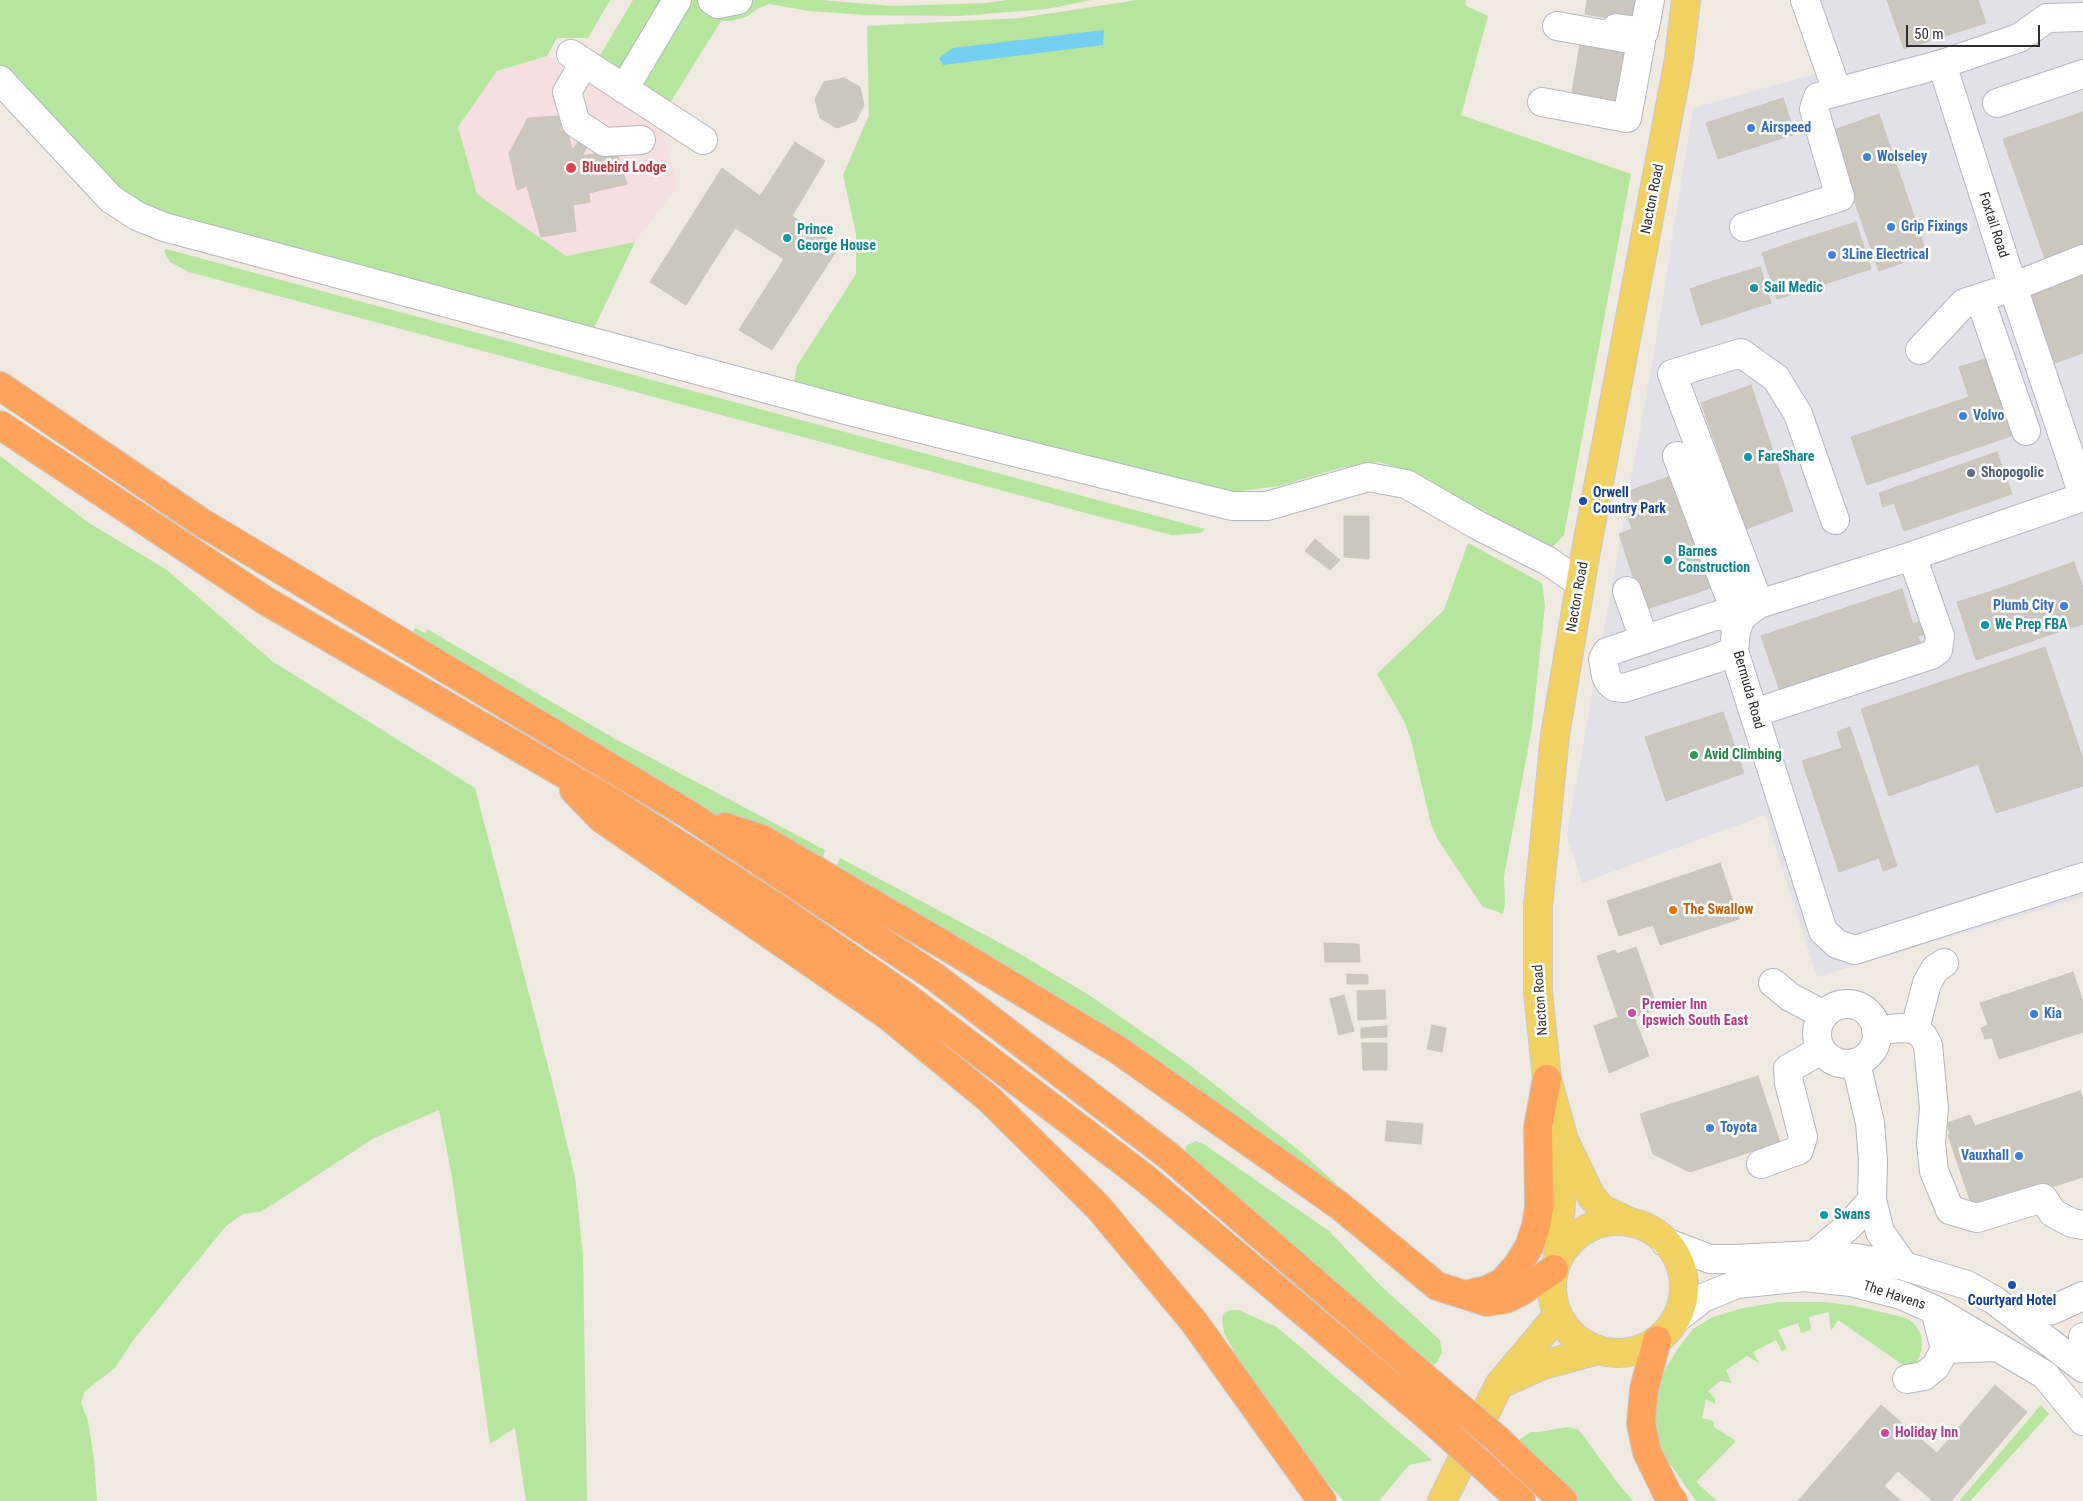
<!DOCTYPE html>
<html>
<head>
<meta charset="utf-8">
<style>
  body { margin:0 }
  #map { position:relative; width:2083px; height:1501px; overflow:hidden; background:#efe9e1; font-family:"Roboto Condensed",sans-serif }
  canvas { display:block }
  .scale { position:absolute; left:1906px; top:25px; width:134px; height:22px; box-sizing:border-box; border:2px solid #2e2e2e; border-top:0; padding-left:6px; font-size:15px; line-height:18px; white-space:nowrap; color:#2e2e2e; -webkit-text-stroke:4px #fff; paint-order:stroke }
</style>
</head>
<body>
<div id="map">
<canvas width="2083" height="1501"></canvas>
<div class="scale">50 m</div>
</div>
<script>
const context = document.querySelector('canvas').getContext('2d');
context.lineJoin = 'round';
function fill(path, color) { context.fillStyle = color; context.fill(path, 'evenodd'); }
const shape = rows => new Path2D(rows.map(r => 'M' + r).join(''));
function stroke(path, color, width, dash) { context.strokeStyle = color; context.lineWidth = width; context.lineCap = dash ? 'butt' : 'round'; context.setLineDash(dash || []); context.stroke(path); }
function drawText(font, color, halo, rows, align = 'center') {
  context.font = font + ' "Roboto Condensed",sans-serif'; context.lineWidth = 5; context.setLineDash([]); context.textBaseline = 'middle'; context.strokeStyle = halo; context.fillStyle = color; for (const [text, x, y, turn = 0] of rows) {
    context.save(); context.translate(x, y); context.rotate((+turn || 0) * Math.PI / 180); context.textAlign = isNaN(turn) ? turn : align; if (halo) context.strokeText(text, 0, 0); context.fillText(text, 0, 0); context.restore();
  }
}
const industrial = shape([
  [1793,0,2083,0,2083,897,1817,977,1765,815,1582,883,1567,835,1656,341,1693,108,1815,74]
]);
const medical = shape([
  [547,56,661,123,677,187,635,242,566,256,477,194,458,127,497,71]
]);
const green = shape([
  [0,0,610,0,588,38,557,38,547,56,497,71,458,127,477,194,566,256,635,242,594,328,146,208,122,194,0,65],
  [633,0,820,0,893,6,986,3,1007,0,1091,0,1047,9,959,16,865,15,809,11,769,4,759,8,746,17,731,21,721,21,663,114,592,69],
  [1137,0,1466,0,1465,5,1488,16,1461,115,1631,174,1564,535,1551,549,1514,531,1409,471,1379,462,1340,468,1280,486,1223,493,794,381,797,366,856,274,856,233,843,175,869,115,867,26,1020,18],
  [166,249,1205,529,1201,533,1172,535,1097,516,189,272,170,262,164,251],
  [0,456,89,523,167,570,272,661,475,788,553,1085,575,1177,583,1257,587,1501,526,1501,515,1428,490,1444,452,1177,439,1110,374,1138,275,1203,259,1212,243,1214,226,1226,134,1339,115,1368,85,1391,81,1403,88,1421,94,1459,97,1501,0,1501],
  [1468,543,1542,583,1545,605,1532,727,1504,876,1505,903,1503,914,1482,906,1437,838,1431,824,1411,740,1404,721,1377,674,1444,610],
  [415,628,425,633,427,629,617,740,825,850,823,857,827,859,823,864,827,872,833,863,837,865,840,858,1015,951,1089,995,1187,1063,1301,1152,1376,1220,777,851,510,701,409,640],
  [1196,1141,1205,1145,1329,1231,1379,1284,1440,1340,1442,1352,1438,1361,1428,1370,1185,1163,1186,1146],
  [1779,1302,1824,1302,1855,1306,1902,1317,1910,1320,1916,1326,1921,1335,1922,1350,1915,1366,1909,1369,1838,1320,1831,1331,1829,1312,1809,1317,1811,1330,1801,1333,1798,1323,1778,1330,1787,1349,1782,1351,1776,1340,1753,1352,1759,1363,1747,1356,1726,1370,1732,1383,1720,1381,1708,1391,1715,1399,1715,1404,1706,1399,1702,1418,1713,1421,1714,1427,1736,1441,1696,1482,1717,1501,1696,1501,1671,1465,1651,1460,1655,1399,1660,1378,1679,1347,1693,1329,1713,1317,1743,1308],
  [1230,1310,1238,1310,1277,1327,1432,1460,1409,1465,1379,1501,1344,1501,1324,1479,1269,1407,1239,1361,1224,1333,1222,1318,1224,1313],
  [2041,1405,2049,1414,1970,1501,1959,1501],
  [1568,1427,1579,1430,1617,1482,1633,1501,1574,1501,1518,1441,1530,1432,1539,1432]
]);
const water = shape([
  [1104,30,1103,45,943,65,939,58,953,48]
]);
const building = shape([
  [1587,0,1642,0,1638,23,1585,14,1587,0],
  [1887,0,1978,0,1986,23,1904,49,1887,0],
  [1581,38,1633,48,1623,108,1571,98,1581,38],
  [844,78,860,87,864,105,856,121,837,128,820,118,815,99,824,82,844,78],
  [1783,98,1795,134,1718,159,1706,123,1783,98],
  [2083,112,2083,246,2045,259,2003,139,2083,112],
  [1879,114,1903,184,1854,200,1831,131,1879,114],
  [559,116,561,131,567,129,572,150,582,137,590,142,582,156,599,153,603,157,617,154,627,184,589,193,590,202,573,205,576,231,541,237,527,186,517,190,509,153,528,118,559,116],
  [795,142,825,161,792,216,839,247,772,350,739,330,784,259,735,228,686,305,650,282,722,168,760,196,795,142],
  [1903,184,1927,254,1879,271,1854,200,1903,184],
  [1856,222,1871,269,1809,289,1793,242,1856,222],
  [1793,242,1809,289,1777,299,1762,253,1793,242],
  [1760,267,1771,303,1748,310,1736,274,1760,267],
  [2083,272,2083,353,2052,364,2026,293,2083,272],
  [1736,274,1748,310,1725,318,1713,281,1736,274],
  [1713,281,1725,318,1701,325,1690,289,1713,281],
  [1991,357,2017,434,1867,485,1851,437,1969,397,1959,367,1991,357],
  [1751,385,1793,511,1746,529,1701,403,1751,385],
  [1997,452,2012,494,1904,531,1894,503,1883,507,1879,493,1997,452],
  [1679,473,1717,586,1644,610,1619,534,1632,529,1626,512,1636,507,1629,491,1679,473],
  [1344,516,1369,516,1369,559,1344,557,1344,516],
  [1315,539,1340,560,1330,570,1305,551,1315,539],
  [2074,562,2083,588,2083,624,2055,633,2034,576,2074,562],
  [2034,576,2055,633,2014,647,1995,590,2034,576],
  [1902,589,1913,624,1921,621,1926,634,1918,636,1922,647,1781,694,1761,636,1902,589],
  [1995,590,2014,647,1976,660,1957,602,1995,590],
  [2045,647,2083,759,2083,786,1996,813,1978,764,1889,796,1861,709,2045,647],
  [1723,712,1744,773,1666,801,1645,737,1723,712],
  [1850,727,1897,866,1883,871,1879,858,1839,872,1802,761,1842,748,1837,732,1850,727],
  [1720,863,1739,919,1660,945,1653,925,1619,936,1607,901,1720,863],
  [1324,943,1359,944,1360,962,1325,962,1324,943],
  [1636,947,1658,1009,1634,1017,1649,1056,1609,1073,1594,1026,1618,1017,1597,956,1615,950,1617,954,1636,947],
  [2073,972,2083,1002,2083,1032,1999,1059,1992,1038,1985,1039,1981,1028,1988,1025,1980,1003,2073,972],
  [1347,974,1368,975,1368,984,1347,984,1347,974],
  [1385,990,1386,1019,1358,1020,1357,991,1385,990],
  [1344,995,1354,1031,1339,1035,1330,999,1344,995],
  [1432,1025,1446,1028,1442,1052,1427,1049,1432,1025],
  [1387,1026,1387,1037,1361,1038,1361,1028,1387,1026],
  [1362,1043,1387,1043,1387,1070,1363,1070,1362,1043],
  [1758,1076,1780,1142,1690,1172,1653,1154,1640,1114,1758,1076],
  [2080,1091,2083,1099,2083,1177,1974,1212,1948,1135,1950,1134,1947,1123,1970,1115,1975,1126,2080,1091],
  [1387,1121,1423,1124,1421,1144,1385,1141,1387,1121],
  [1995,1385,2027,1412,1951,1501,1933,1501,1898,1471,1884,1486,1901,1501,1798,1501,1881,1405,1937,1453,1995,1385]
]);
const minor = shape([
  [712,0,718,4,738,0],
  [1805,0,1837,91],
  [2047,18,2083,17],
  [1616,28,1644,32,1650,0],
  [571,54,703,140],
  [584,63,567,92,576,123,605,142,641,140],
  [1942,64,2013,287,2083,495],
  [0,80,111,199,137,216,164,227,857,413,1232,506,1267,506,1368,477,1406,484,1479,526,1548,561,1580,583],
  [624,89,677,0],
  [1542,102,1627,118,1641,41,1557,26],
  [1997,103,2083,74],
  [1744,227,1840,197,1814,109,1818,97,1942,64,2019,38,2047,18],
  [1980,299,2026,431],
  [1920,350,1964,303,2013,287,2083,259],
  [1677,456,1727,590,1740,620],
  [2083,497,1912,556,1759,604,1746,613,1740,620,1736,631,1734,651,1823,931,1837,944,1855,950,2083,877],
  [1627,591,1644,639],
  [1759,604,1672,374,1741,353,1776,378,1798,414,1835,520],
  [1734,651,1715,659,1624,688,1615,687,1610,683,1606,676,1603,659,1607,652,1718,615,1740,620],
  [1754,713,1931,655,1938,650,1940,636,1912,556],
  [1773,983,1790,997,1824,1015],
  '1817 1034a30 30 0 1 1 60 0a30 30 0 1 1-60 0Z',
  [1915,1029,1927,983,1935,969,1944,963],
  [1876,1030,1901,1028,1915,1029,1923,1036,1928,1045,1934,1108,1931,1143,1934,1171,1950,1210,1977,1218,2043,1198,2053,1213,2072,1223,2083,1225],
  [1856,1063,1870,1123,1873,1161,1872,1200,1880,1232,1904,1266],
  [1761,1164,1799,1150,1803,1137,1789,1083,1788,1069,1821,1050],
  [1665,1242,1710,1259,1734,1259,1814,1255,1856,1258,1904,1266,1967,1285,1994,1300,2083,1368],
  [1814,1255,1849,1226,1872,1200],
  [1935,1310,1945,1349,1996,1347],
  [2016,1317,2052,1310,2083,1296],
  [1676,1319,1703,1298,1737,1284,1804,1277,1851,1282,1901,1295,1935,1310,2045,1375,2083,1421],
  [2083,1337,2083,1366],
  [1907,1379,1924,1376,1936,1366,1945,1349]
]);
const major = shape([
  '1552 1287a66 66 0 1 1 132 0a66 66 0 1 1-132 0Z',
  [1632,1223,1602,1209,1591,1196,1564,1140,1547,1079,1538,992,1538,907,1555,735,1585,556,1679,59,1686,0],
  [1558,1259,1564,1143],
  [1507,1381,1543,1365,1598,1350],
  [1442,1501,1499,1385,1558,1315]
]);
const highway = shape([
  [0,386,201,522,688,814,935,977,1170,1157,1445,1395],
  [0,425,266,601,609,800,779,909,901,993,1146,1179,1427,1416],
  [574,790,602,819,888,1016,989,1099,1098,1207,1194,1322,1322,1501],
  [725,827,762,839,944,945,1118,1050,1340,1206,1437,1286,1487,1302,1506,1299,1522,1291,1554,1269],
  [1473,1293,1487,1290,1503,1282,1517,1266,1529,1247,1536,1226,1539,1207,1538,1127,1547,1079],
  [1657,1340,1644,1389,1641,1424,1647,1452,1668,1495,1673,1501],
  [1497,1439,1563,1501],
  [1483,1466,1521,1501]
]);
const highwayBridge = shape([
  [1445,1395,1497,1439],
  [1427,1416,1483,1466]
]);
const markers = [
  [1751,128,5,"#3f7fe0"],
  [1867,157,5,"#3f7fe0"],
  [571,168,6,"#e0444e"],
  [1891,227,5,"#3f7fe0"],
  [787,238,5,"#0f9aa8"],
  [1832,255,5,"#3f7fe0"],
  [1754,288,5,"#0f9aa8"],
  [1963,416,5,"#3f7fe0"],
  [1748,457,5,"#0f9aa8"],
  [1971,473,5,"#5c6f8a"],
  [1583,501,5,"#1a4fb4"],
  [1668,560,5,"#0f9aa8"],
  [2064,606,5,"#3f7fe0"],
  [1985,625,5,"#0f9aa8"],
  [1694,755,5,"#2e9e5b"],
  [1673,910,5,"#e8710a"],
  [1632,1013,5,"#d1479c"],
  [2034,1014,5,"#3f7fe0"],
  [1710,1128,5,"#3f7fe0"],
  [2019,1156,5,"#3f7fe0"],
  [1824,1215,5,"#0f9aa8"],
  [2012,1285,5,"#1a4fb4"],
  [1885,1433,5,"#d1479c"]
];
const shopNames = [
  ["Airspeed",1761,128],
  ["Wolseley",1877,157],
  ["Grip Fixings",1901,227],
  ["3Line Electrical",1842,255],
  ["Volvo",1973,416],
  ["Plumb City",2054,606,"right"],
  ["Kia",2044,1014],
  ["Toyota",1720,1128],
  ["Vauxhall",2009,1156,"right"]
];
const healthNames = [
  ["Bluebird Lodge",582,168]
];
const streetNames = [
  ["Nacton Road",1653,199,-79],
  ["Foxtail Road",1993,225,72],
  ["Nacton Road",1578,597,-80],
  ["Bermuda Road",1748,690,74],
  ["Nacton Road",1541,1000,-94],
  ["The Havens",1894,1296,18]
];
const cultureNames = [
  ["Prince",797,230],
  ["George House",797,246],
  ["Sail Medic",1764,288],
  ["FareShare",1758,457],
  ["Barnes",1678,552],
  ["Construction",1678,568],
  ["We Prep FBA",1995,625],
  ["Swans",1834,1215]
];
const serviceNames = [
  ["Shopogolic",1981,473]
];
const transitNames = [
  ["Orwell",1593,493],
  ["Country Park",1593,509],
  ["Courtyard Hotel",2012,1301,"center"]
];
const leisureNames = [
  ["Avid Climbing",1704,755]
];
const foodNames = [
  ["The Swallow",1683,910]
];
const hotelNames = [
  ["Premier Inn",1642,1005],
  ["Ipswich South East",1642,1021],
  ["Holiday Inn",1895,1433]
];
fill(industrial, '#e3e1e8');
fill(medical, '#f5dfe0');
fill(green, '#b6e59e');
fill(water, '#75cff0');
fill(building, '#cbc7bf');
stroke(building, '#cbc5ba', 1);
stroke(minor, '#b4b7c1', 30);
stroke(major, '#c9c9c9', 30);
stroke(highway, '#c9c9c9', 30);
stroke(minor, '#fff', 28);
stroke(major, '#f2d163', 28);
stroke(highway, '#ffa35c', 28);
stroke(highwayBridge, '#c9c9c9', 30, []);
stroke(highwayBridge, '#ffa35c', 28);
for (const [x, y, r, color] of markers) { const dot = new Path2D(); dot.arc(x, y, r, 0, 2 * Math.PI); context.fillStyle = color; context.fill(dot); stroke(dot, '#fff', 2); }
drawText('bold 14px', '#366cbe', '#fff', shopNames, 'left');
drawText('bold 14px', '#be3a42', '#fff', healthNames, 'left');
drawText('14px', '#2e2e2e', '#fff', streetNames);
drawText('bold 14px', '#0d838f', '#fff', cultureNames, 'left');
drawText('bold 14px', '#4e5e75', '#fff', serviceNames, 'left');
drawText('bold 14px', '#164399', '#fff', transitNames, 'left');
drawText('bold 14px', '#27864d', '#fff', leisureNames, 'left');
drawText('bold 14px', '#c56008', '#fff', foodNames, 'left');
drawText('bold 14px', '#b23c85', '#fff', hotelNames, 'left');
</script>
</body>
</html>
